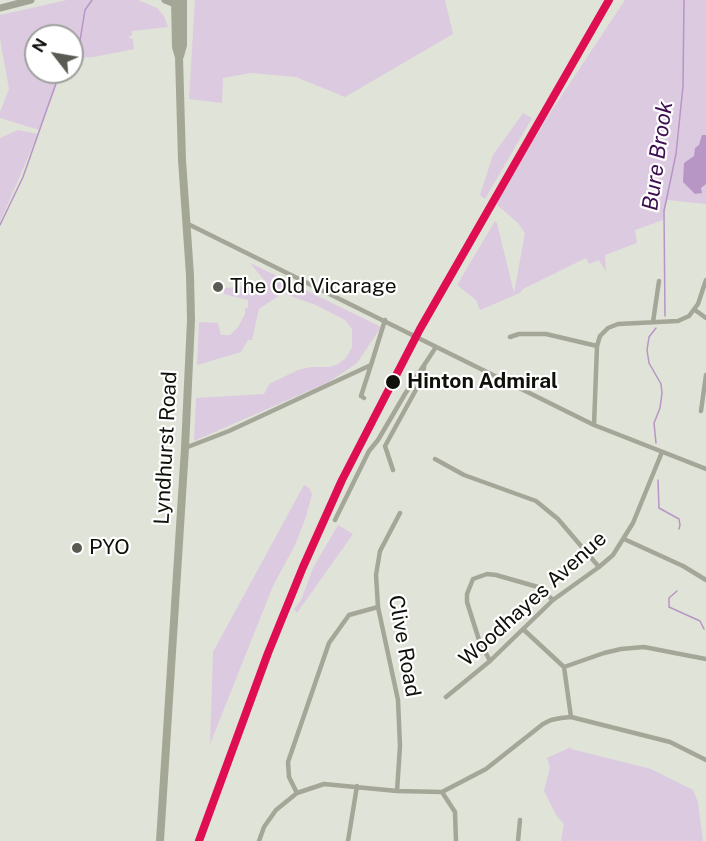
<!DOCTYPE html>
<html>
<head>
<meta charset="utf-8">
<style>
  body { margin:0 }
  #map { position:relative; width:706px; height:841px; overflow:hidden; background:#e0e3d7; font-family:"Public Sans",sans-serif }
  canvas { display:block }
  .north { position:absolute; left:24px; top:24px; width:60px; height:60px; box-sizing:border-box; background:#fff; border:2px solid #9fa09d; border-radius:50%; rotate:301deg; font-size:16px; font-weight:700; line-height:24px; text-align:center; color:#10110a }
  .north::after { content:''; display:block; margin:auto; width:21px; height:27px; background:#595a52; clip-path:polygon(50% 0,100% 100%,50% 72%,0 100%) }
</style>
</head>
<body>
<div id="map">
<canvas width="706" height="841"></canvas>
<div class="north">N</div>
</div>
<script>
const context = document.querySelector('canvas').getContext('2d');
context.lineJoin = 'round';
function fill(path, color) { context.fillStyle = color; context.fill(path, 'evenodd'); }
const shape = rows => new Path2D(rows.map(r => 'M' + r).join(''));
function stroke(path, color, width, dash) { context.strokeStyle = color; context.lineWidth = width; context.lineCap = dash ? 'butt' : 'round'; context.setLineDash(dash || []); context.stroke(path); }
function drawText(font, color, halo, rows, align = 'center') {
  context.font = font + ' "Public Sans",sans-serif'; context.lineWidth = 4.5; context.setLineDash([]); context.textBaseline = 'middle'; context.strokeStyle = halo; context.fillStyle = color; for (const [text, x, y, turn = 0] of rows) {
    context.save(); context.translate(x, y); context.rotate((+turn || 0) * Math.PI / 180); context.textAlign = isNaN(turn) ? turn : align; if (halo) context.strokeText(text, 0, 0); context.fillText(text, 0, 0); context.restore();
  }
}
const green = shape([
  [67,0,138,0,157,8,164,16,168,27,132,31,132,36,129,36,129,38,133,39,134,49,94,57,77,58,76,71,72,71,72,36,36,36,36,72,62,72,39,130,0,118,0,112,9,89,0,39,0,15],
  [195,0,445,0,453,34,345,97,296,77,251,73,223,78,222,103,189,99],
  [625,0,706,0,706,204,667,200,663,220,635,230,637,243,605,255,606,272,599,260,589,264,586,258,523,289,520,293,480,310,476,300,457,285,495,221,497,223,514,293,525,233,518,223,496,204,548,116],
  [523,113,532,118,485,199,480,195,493,155],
  [18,130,38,134,0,222,0,138],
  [250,263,381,327,357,363,329,382,194,441,196,398,264,394,269,384,298,370,311,367,330,367,338,364,346,358,352,347,352,329,345,320,318,306,283,293,259,309,252,340,248,340,241,352,197,365,199,322,218,323,221,335,230,335,238,327,245,314,245,308,248,308,248,300,224,294,224,288,262,286,265,281],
  [304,485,309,488,312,494,306,517,295,545,273,586,210,744,213,652],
  [338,525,353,534,297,613,294,609,301,600,313,568],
  [571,747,571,749,651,769,693,790,698,802,703,841,561,841,564,824,556,815,544,791,550,767,547,758]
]);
const water = shape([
  [702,135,706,135,706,184,701,188,702,193,695,194,683,182,684,163,694,156,695,148,699,145]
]);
const stream = shape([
  [72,71,74,69,77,59,85,10,92,0],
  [0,225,23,177,60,72],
  [665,316,664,211,676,154,683,86,684,0],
  [656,443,654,423,660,408,662,393,661,384,649,363,647,350,649,337,656,328],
  [658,480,659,508,679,519,680,525,679,529],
  [677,591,669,598,669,607,700,621,704,629]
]);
const street = shape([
  [188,224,594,425,706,469],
  [695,310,706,318],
  [653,322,659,281],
  [510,337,519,334,546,334,597,346],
  [364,398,361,396,371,365],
  [701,411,706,375],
  [594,425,597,346,600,336,608,328,618,324,678,321,689,316,698,304,706,280],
  [185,448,229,431,371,365,385,320],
  [435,459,464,475,536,501,558,519,599,567],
  [393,470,385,446,423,377,424,367],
  [335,520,369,451,378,440,405,394,436,347],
  [624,539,683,566,706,580],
  [524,630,564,667,571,717],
  [490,661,479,640,467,602,467,594,473,579,487,574,496,575,538,587,553,600],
  [564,667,604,653,621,649,644,647,706,659],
  [446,697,490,661,553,600,599,567,613,555,633,523,662,452],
  [397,791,400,746,398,700,378,607,376,575,380,551,400,513],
  [442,792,455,812,456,841],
  [297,793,289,777,288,762,329,643,349,615,378,607],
  [259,841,264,827,276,810,297,793,324,784,397,791,442,792,486,769,543,724,551,720,561,718,571,717,670,742,706,760],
  [348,841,357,786],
  [518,841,520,820]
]);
const secondary = shape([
  [165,0,180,6],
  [0,8,31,0]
]);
const primary = shape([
  [180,56,183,45,183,0],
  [160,841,185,448,191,320,190,275,182,160,179,57,176,47,175,0]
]);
const rail1 = shape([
  [199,841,268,653,303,567,342,480,420,329,609,0]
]);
const markers = [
  [218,287,6,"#595a52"],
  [393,382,8,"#10110a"],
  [77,548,6,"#595a52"]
];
const poiNames = [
  ["The Old Vicarage",230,287],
  ["PYO",89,548]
];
const stopNames = [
  ["Hinton Admiral",407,382]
];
const streetNames = [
  ["Lyndhurst Road",166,448,-87],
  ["Woodhayes Avenue",533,599,-42],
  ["Clive Road",404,646,80]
];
const waterNames = [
  ["Bure Brook",658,156,-82]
];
fill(green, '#dccae1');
fill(water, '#b795c4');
stroke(stream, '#b795c4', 1.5);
stroke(street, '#a4a698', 4.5);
stroke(secondary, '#a2a496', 7);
stroke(primary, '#a4a796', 8);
stroke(rail1, '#df0d52', 8);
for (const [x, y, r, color] of markers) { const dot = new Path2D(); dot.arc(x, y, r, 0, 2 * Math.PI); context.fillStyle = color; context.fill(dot); stroke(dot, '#fff', 2); }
drawText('21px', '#10110a', '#fff', poiNames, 'left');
drawText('bold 21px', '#10110a', '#fff', stopNames, 'left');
drawText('21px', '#10110a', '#fff', streetNames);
drawText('italic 22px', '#3e0e51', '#fff', waterNames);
</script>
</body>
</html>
